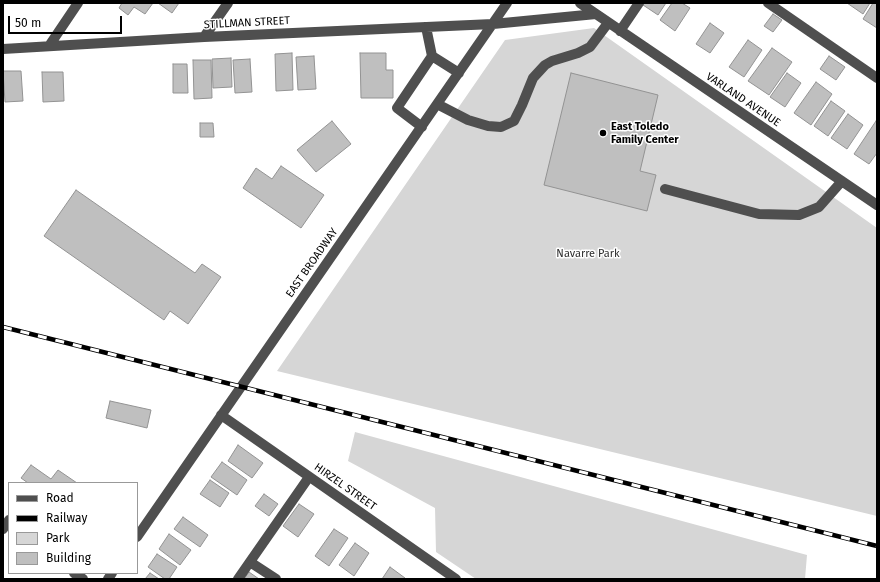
<!DOCTYPE html>
<html>
<head>
<meta charset="utf-8">
<style>
  body { margin:0 }
  #map { position:relative; width:880px; height:582px; overflow:hidden; background:#fff; font-family:"Fira Sans",sans-serif }
  canvas { display:block }
  .frame { position:absolute; inset:0; border:4px solid #000; pointer-events:none }
  .legend { position:absolute; left:8px; top:482px; width:130px; height:92px; box-sizing:border-box; background:#fff; border:1px solid #999; margin:0; padding:5px 7px; list-style:none; font-size:12px; color:#000 }
  .legend li { display:flex; align-items:center; gap:8px; height:20px }
  .legend b { width:20px; border:1px solid #999 }
  .scale { position:absolute; left:8px; top:16px; width:114px; height:18px; box-sizing:border-box; border:2px solid #000; border-top:0; padding-left:5px; font-size:12px; line-height:14px; white-space:nowrap; color:#000; -webkit-text-stroke:3px #fff; paint-order:stroke }
</style>
</head>
<body>
<div id="map">
<canvas width="880" height="582"></canvas>
<div class="frame"></div>
<ul class="legend">
<li><b style="height:5px;background:#4f4f4f"></b>Road</li>
<li><b style="height:5px;background:#000"></b>Railway</li>
<li><b style="height:11px;background:#d6d6d6"></b>Park</li>
<li><b style="height:11px;background:#bfbfbf"></b>Building</li>
</ul>
<div class="scale">50 m</div>
</div>
<script>
const context = document.querySelector('canvas').getContext('2d');
context.lineJoin = 'round';
function fill(path, color) { context.fillStyle = color; context.fill(path, 'evenodd'); }
const shape = rows => new Path2D(rows.map(r => 'M' + r).join(''));
function stroke(path, color, width, dash) { context.strokeStyle = color; context.lineWidth = width; context.lineCap = dash ? 'butt' : 'round'; context.setLineDash(dash || []); context.stroke(path); }
function drawText(font, color, halo, rows, align = 'center') {
  context.font = font + ' "Fira Sans",sans-serif'; context.lineWidth = 3; context.setLineDash([]); context.textBaseline = 'middle'; context.strokeStyle = halo; context.fillStyle = color; for (const [text, x, y, turn = 0] of rows) {
    context.save(); context.translate(x, y); context.rotate((+turn || 0) * Math.PI / 180); context.textAlign = isNaN(turn) ? turn : align; if (halo) context.strokeText(text, 0, 0); context.fillText(text, 0, 0); context.restore();
  }
}
const green = shape([
  [594,28,877,228,877,516,277,371,505,40],
  [355,432,807,555,805,579,476,579,436,552,435,508,348,461]
]);
const building = shape([
  [122,3,153,3,145,14,134,7,128,15,119,8,122,3],
  [158,3,179,3,172,13,158,3],
  [644,3,666,3,658,15,643,5,644,3],
  [672,3,682,3,690,8,675,31,660,20,672,3],
  [847,3,870,3,863,14,847,3],
  [873,3,877,3,877,28,863,19,873,3],
  [773,14,782,20,773,32,764,26,773,14],
  [710,23,724,33,710,53,696,44,710,23],
  [748,40,762,50,744,77,729,67,748,40],
  [772,48,792,62,769,95,748,81,772,48],
  [292,53,293,90,276,91,275,54,292,53],
  [360,53,386,53,386,70,393,70,393,98,361,98,360,53],
  [314,56,316,89,298,90,296,57,314,56],
  [829,56,845,67,836,80,820,69,829,56],
  [231,58,232,87,213,88,212,59,231,58],
  [250,59,252,92,235,93,233,60,250,59],
  [193,60,211,60,212,98,194,99,193,60],
  [173,64,187,64,188,93,173,93,173,64],
  [3,71,21,71,23,101,5,102,3,71],
  [42,72,63,72,64,101,43,102,42,72],
  [571,73,658,95,640,171,656,175,647,211,544,185,571,73],
  [787,73,801,83,785,107,770,97,787,73],
  [816,82,832,94,811,125,794,113,816,82],
  [831,101,845,111,828,136,814,126,831,101],
  [848,114,863,125,847,149,831,138,848,114],
  [332,121,351,144,316,172,297,150,332,121],
  [876,121,877,122,877,153,869,164,854,154,876,121],
  [200,123,213,123,214,137,200,137,200,123],
  [281,166,324,195,301,228,243,188,256,168,272,179,281,166],
  [76,190,195,273,202,264,221,277,188,324,170,311,164,320,44,236,76,190],
  [110,401,151,410,147,428,106,418,110,401],
  [238,445,263,463,252,478,228,461,238,445],
  [222,462,247,480,237,495,211,477,222,462],
  [31,465,51,479,58,470,77,483,28,483,21,478,31,465],
  [210,480,229,493,220,507,200,494,210,480],
  [264,494,278,504,269,516,255,506,264,494],
  [299,504,314,514,298,537,283,526,299,504],
  [183,517,208,535,200,547,174,529,183,517],
  [334,529,348,538,329,566,315,556,334,529],
  [169,534,191,550,180,565,159,549,169,534],
  [355,543,369,553,354,576,339,565,355,543],
  [157,554,177,567,169,579,165,579,148,567,157,554],
  [390,567,405,578,404,579,382,579,390,567],
  [249,572,259,579,244,579,249,572],
  [150,573,159,579,145,579,150,573]
]);
const minor = shape([
  [580,3,877,205],
  [768,3,877,78],
  [426,27,432,56],
  [620,31,639,3],
  [204,37,228,3],
  [49,46,78,3],
  [3,49,204,37,493,24,596,14],
  [437,104,468,120,488,126,501,127,514,121,522,105,533,78,545,65,552,61,578,53,590,47,608,23],
  [422,127,397,108,432,56,459,73],
  [665,189,759,214,799,215,819,207,842,181],
  [221,415,456,579],
  [3,529,9,520],
  [137,537,507,3],
  [250,562,276,579],
  [74,573,83,579],
  [108,579,112,573],
  [238,579,309,477]
]);
const rail = shape([
  [3,327,877,546]
]);
const markers = [
  [603,133,4,"#000"]
];
const streetNames = [
  ["STILLMAN STREET",247,23,-3],
  ["VARLAND AVENUE",743,100,34],
  ["EAST BROADWAY",312,263,-55],
  ["HIRZEL STREET",345,487,35]
];
const poiNames = [
  ["East Toledo",611,127],
  ["Family Center",611,140]
];
const parkNames = [
  ["Navarre Park",588,254]
];
fill(green, '#d6d6d6');
fill(building, '#bfbfbf');
stroke(building, '#939393', 1);
stroke(minor, '#4f4f4f', 10);
stroke(rail, '#000', 4.5);
stroke(rail, '#fff', 3, [9]);
for (const [x, y, r, color] of markers) { const dot = new Path2D(); dot.arc(x, y, r, 0, 2 * Math.PI); context.fillStyle = color; context.fill(dot); stroke(dot, '#fff', 1.5); }
drawText('11px', '#000', '#fff', streetNames);
drawText('bold 11px', '#000', '#fff', poiNames, 'left');
drawText('11px', '#2d2d2d', '#fff', parkNames);
</script>
</body>
</html>
